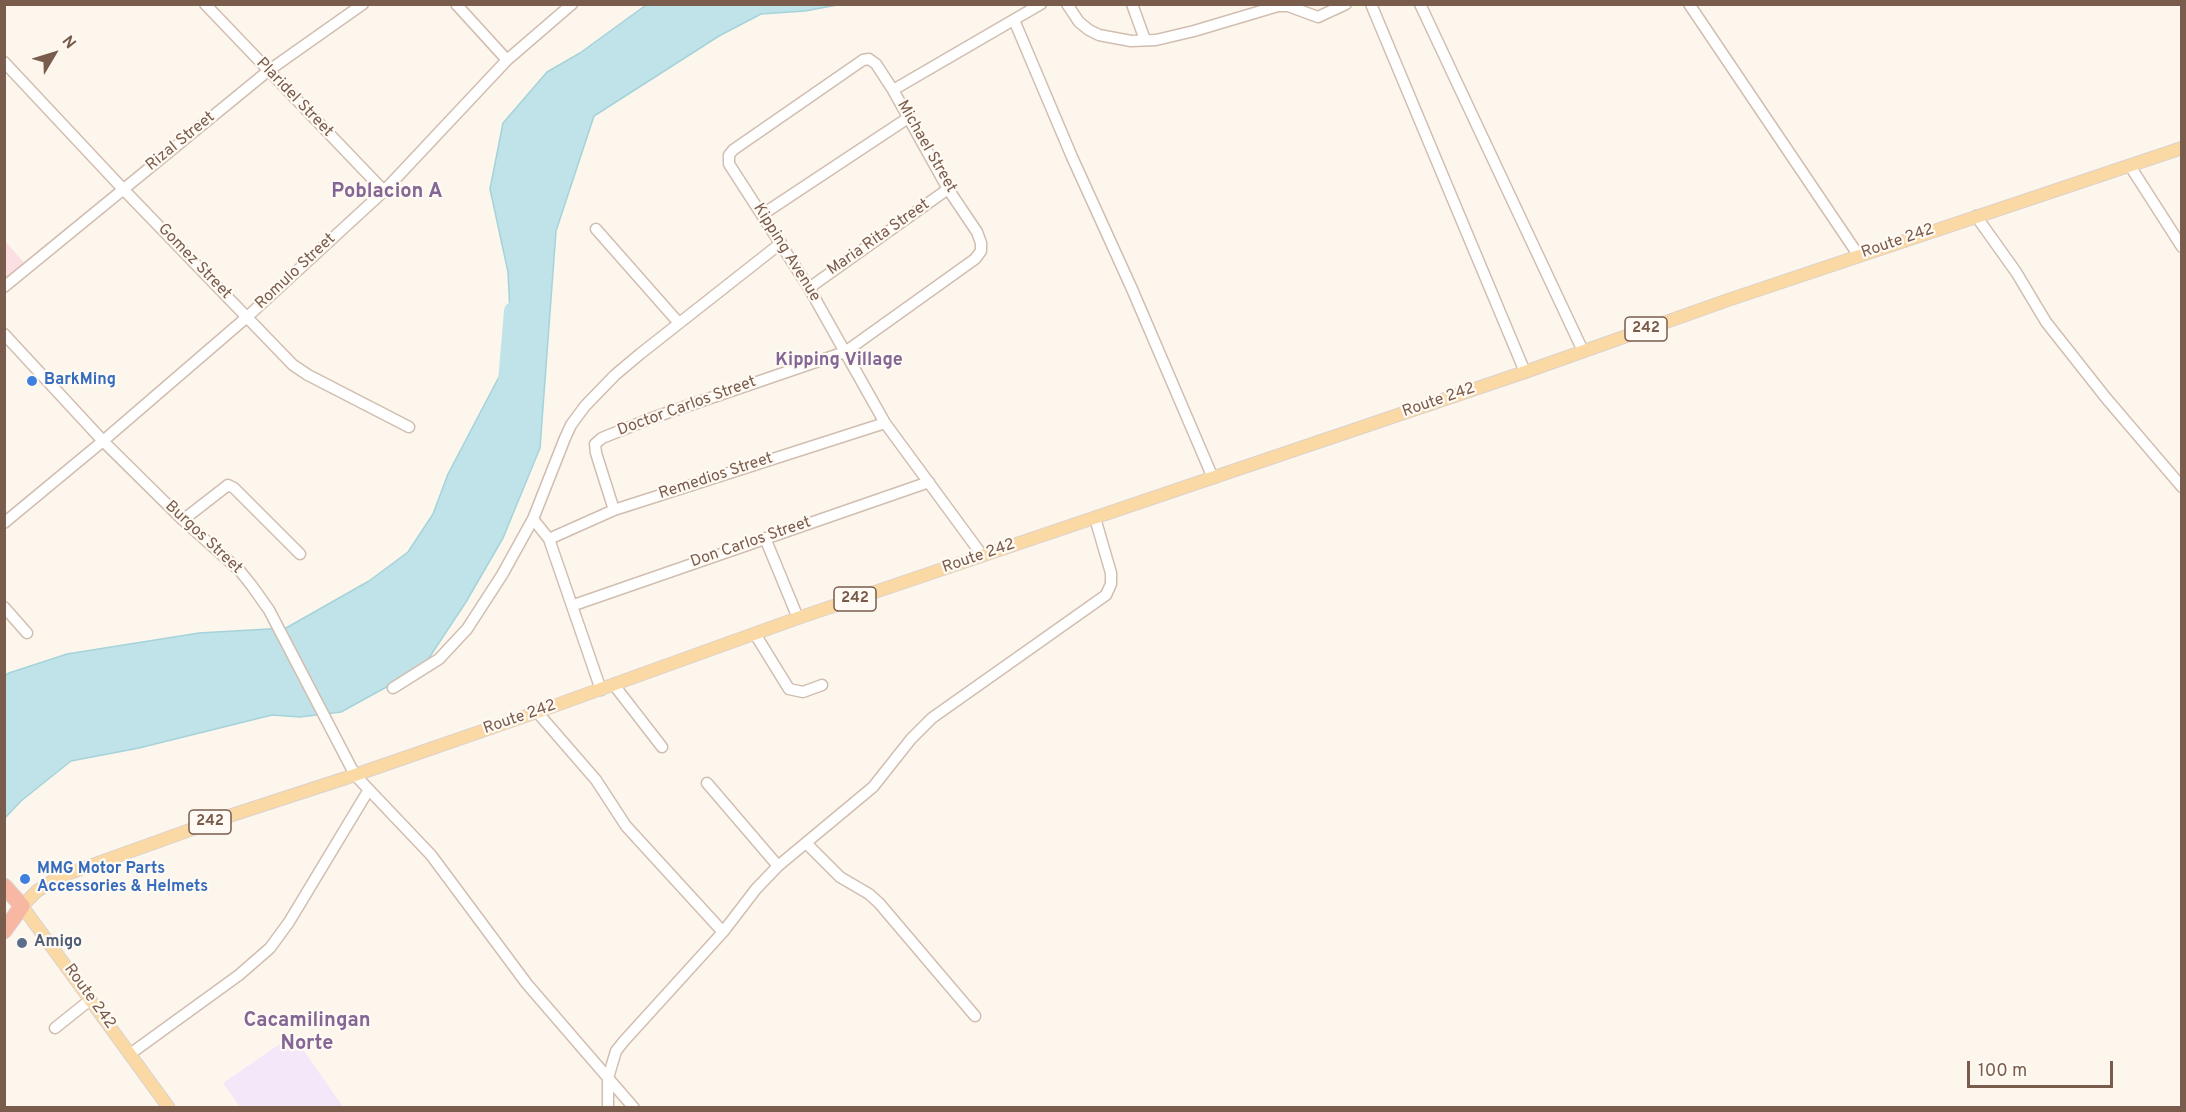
<!DOCTYPE html>
<html>
<head>
<meta charset="utf-8">
<style>
  body { margin:0 }
  #map { position:relative; width:2186px; height:1112px; overflow:hidden; background:#fdf6ec; font-family:Overpass,sans-serif }
  canvas { display:block }
  .frame { position:absolute; inset:0; border:6px solid #7a5c4d; pointer-events:none }
  .north { position:absolute; left:24px; top:24px; width:60px; height:60px; -webkit-text-stroke:4px #fffaf3; paint-order:stroke; rotate:52deg; font-size:16px; font-weight:700; line-height:24px; text-align:center; color:#7a5c4d }
  .north::after { content:''; display:block; margin:auto; width:21px; height:27px; background:#7a5c4d; clip-path:polygon(50% 0,100% 100%,50% 72%,0 100%) }
  .scale { position:absolute; left:1967px; top:1061px; width:146px; height:27px; box-sizing:border-box; border:3px solid #7a5c4d; border-top:0; padding-left:8px; font-size:18px; line-height:21px; white-space:nowrap; color:#7a5c4d; -webkit-text-stroke:4px #fffaf3; paint-order:stroke }
</style>
</head>
<body>
<div id="map">
<canvas width="2186" height="1112"></canvas>
<div class="frame"></div>
<div class="north">N</div>
<div class="scale">100 m</div>
</div>
<script>
const context = document.querySelector('canvas').getContext('2d');
context.lineJoin = 'round';
function fill(path, color) { context.fillStyle = color; context.fill(path, 'evenodd'); }
const shape = rows => new Path2D(rows.map(r => 'M' + r).join(''));
function stroke(path, color, width, dash) { context.strokeStyle = color; context.lineWidth = width; context.lineCap = dash ? 'butt' : 'round'; context.setLineDash(dash || []); context.stroke(path); }
function drawText(font, color, halo, rows, align = 'center') {
  context.font = font + ' Overpass,sans-serif'; context.lineWidth = 4.5; context.setLineDash([]); context.textBaseline = 'middle'; context.strokeStyle = halo; context.fillStyle = color; for (const [text, x, y, turn = 0] of rows) {
    context.save(); context.translate(x, y); context.rotate((+turn || 0) * Math.PI / 180); context.textAlign = isNaN(turn) ? turn : align; if (halo) context.strokeText(text, 0, 0); context.fillText(text, 0, 0); context.restore();
  }
}
const education = shape([
  [293,1035,343,1107,240,1107,223,1083]
]);
const medical = shape([
  [5,241,26,265,5,283]
]);
const water = shape([
  [646,5,837,5,805,11,761,14,719,36,594,116,556,231,540,448,503,538,466,602,423,667,341,712,300,717,272,715,139,748,71,761,21,801,5,818,4,676,9,673,67,654,199,633,286,628,369,581,408,552,433,514,448,474,512,352,508,272,490,189,503,123,547,72,580,53,646,5]
]);
const river = shape([
  [507,382,513,311]
]);
const minor = shape([
  [205,4,384,191],
  [456,4,507,60],
  [1067,4,1079,22,1089,30,1099,35,1131,41,1156,40,1194,31,1278,6,1288,6,1318,17,1346,4],
  [1132,4,1145,40],
  [1371,4,1525,372],
  [1420,4,1583,351],
  [1689,4,1859,256],
  [1014,20,1072,157,1132,289,1213,478],
  [4,62,123,189,293,365,308,375,409,427],
  [893,90,1041,4],
  [2130,166,2182,247],
  [763,214,908,118],
  [1976,216,2016,272,2046,322,2106,398,2182,487],
  [596,229,678,322],
  [4,287,268,71,363,4],
  [809,288,948,189],
  [4,334,103,441,183,520,240,571,252,586,269,610,355,775,431,855,527,984,634,1108],
  [614,510,596,453,595,444,602,438,652,418,845,352,975,259,981,251,981,243,977,232,948,189,893,90,876,64,869,59,863,60,733,150,729,155,729,164,809,288,845,352,885,423,982,555],
  [533,519,549,539,601,690],
  [183,520,228,485,234,488,300,554],
  [4,523,103,441,247,317,384,191,507,60,572,4],
  [765,538,798,618],
  [549,539,614,510,885,423],
  [574,605,929,482],
  [4,607,27,633],
  [755,634,789,689,803,692,822,685],
  [614,685,662,747],
  [393,688,439,659,467,629,502,575,533,519,565,438,571,425,585,406,615,375,640,354,781,243],
  [537,712,596,780,626,826,723,932],
  [707,783,778,866],
  [806,843,840,877,869,894,879,903,975,1016],
  [55,1028,90,1000],
  [130,1054,239,975,270,948,289,922,368,791],
  [608,1108,608,1078,616,1051,624,1041,723,932,756,889,778,866,873,787,911,739,932,718,1106,595,1111,584,1111,573,1095,518]
]);
const major = shape([
  [169,1108,22,906,37,891,59,877,226,817,355,775,537,712,798,618,1525,372,1728,300,2182,148]
]);
const highway = shape([
  [4,886,22,906,4,931]
]);
const markers = [
  [32,381,6,"#3f7fe0"],
  [25,879,6,"#3f7fe0"],
  [22,943,6,"#5c6f8a"]
];
const shields = [
  [1646,329,42],
  [855,599,42],
  [210,822,42]
];
const shieldNames = [
  ["242",1646,329],
  ["242",855,599],
  ["242",210,822]
];
const streetNames = [
  ["Plaridel Street",294,98,46],
  ["Rizal Street",181,142,-39],
  ["Michael Street",926,147,60],
  ["Maria Rita Street",879,238,-35],
  ["Route 242",1898,242,-19],
  ["Kipping Avenue",786,253,58],
  ["Gomez Street",194,262,46],
  ["Romulo Street",296,272,-43],
  ["Route 242",1439,401,-19],
  ["Doctor Carlos Street",687,407,-20],
  ["Remedios Street",716,477,-18],
  ["Burgos Street",203,538,43],
  ["Don Carlos Street",751,543,-19],
  ["Route 242",979,557,-19],
  ["Route 242",520,718,-19],
  ["Route 242",89,997,54]
];
const shopNames = [
  ["BarkMing",44,381],
  ["MMG Motor Parts",37,870],
  ["Accessories & Helmets",37,888]
];
const serviceNames = [
  ["Amigo",34,943]
];
const neighbourhoodNames = [
  ["Kipping Village",839,361]
];
const quarterNames = [
  ["Poblacion A",387,193],
  ["Cacamilingan",307,1022],
  ["Norte",307,1045]
];
fill(education, '#f3e8fa');
fill(medical, '#fbdfe3');
fill(water, '#bfe3e8');
stroke(water, '#a5d3da', 1.5);
stroke(river, '#bfe3e8', 18);
stroke(minor, '#d1beb0', 13);
stroke(major, '#dad1cd', 14);
stroke(highway, '#dad1cd', 17);
stroke(minor, '#fff', 10);
stroke(major, '#fbd9a5', 12);
stroke(highway, '#f7b7a3', 15);
for (const [x, y, r, color] of markers) { const dot = new Path2D(); dot.arc(x, y, r, 0, 2 * Math.PI); context.fillStyle = color; context.fill(dot); stroke(dot, '#fffaf3', 2); }
for (const [x, y, w] of shields) { const box = new Path2D(); box.roundRect(x - w / 2, y - 12, w, 24, 4.5); context.fillStyle = '#fffaf3'; context.fill(box); stroke(box, '#7a5c4d', 1.5); }
drawText('bold 15px', '#7a5c4d', null, shieldNames);
drawText('16px', '#7a5c4d', '#fffaf3', streetNames);
drawText('bold 16px', '#366cbe', '#fffaf3', shopNames, 'left');
drawText('bold 16px', '#4e5e75', '#fffaf3', serviceNames, 'left');
drawText('bold 18px', '#846695', '#fffaf3', neighbourhoodNames);
drawText('bold 20px', '#846695', '#fffaf3', quarterNames);
</script>
</body>
</html>
